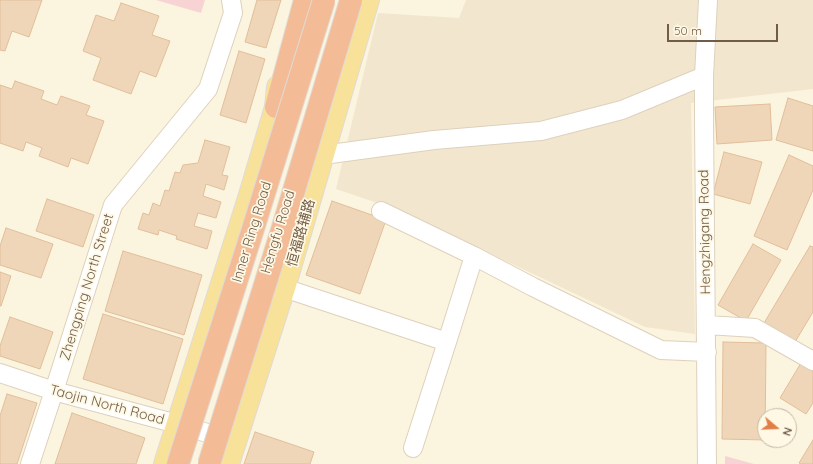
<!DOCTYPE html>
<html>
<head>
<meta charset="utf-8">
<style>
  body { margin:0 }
  #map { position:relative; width:813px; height:464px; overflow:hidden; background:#fbf4df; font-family:Quicksand,sans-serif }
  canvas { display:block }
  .north { position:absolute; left:757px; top:408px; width:40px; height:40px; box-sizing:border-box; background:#fef8e5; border:1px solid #c5baa6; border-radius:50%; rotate:109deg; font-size:11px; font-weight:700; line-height:16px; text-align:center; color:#705c48 }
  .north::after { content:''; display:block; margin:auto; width:14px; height:18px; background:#e17f48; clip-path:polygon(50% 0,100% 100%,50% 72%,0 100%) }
  .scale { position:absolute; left:667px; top:24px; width:111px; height:18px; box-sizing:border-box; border:2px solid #705c48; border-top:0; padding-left:5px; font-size:12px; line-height:14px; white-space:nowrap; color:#705c48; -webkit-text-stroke:3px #fef8e5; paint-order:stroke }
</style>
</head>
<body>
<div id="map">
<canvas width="813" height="464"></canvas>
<div class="north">N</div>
<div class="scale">50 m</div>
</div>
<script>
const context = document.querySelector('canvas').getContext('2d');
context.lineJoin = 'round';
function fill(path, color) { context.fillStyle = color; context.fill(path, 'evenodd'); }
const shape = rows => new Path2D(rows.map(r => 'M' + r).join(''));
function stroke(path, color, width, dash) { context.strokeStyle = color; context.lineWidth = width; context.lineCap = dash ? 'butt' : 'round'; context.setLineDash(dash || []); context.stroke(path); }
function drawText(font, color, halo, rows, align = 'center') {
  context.font = font + ' Quicksand,"Noto Sans SC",sans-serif'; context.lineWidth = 3.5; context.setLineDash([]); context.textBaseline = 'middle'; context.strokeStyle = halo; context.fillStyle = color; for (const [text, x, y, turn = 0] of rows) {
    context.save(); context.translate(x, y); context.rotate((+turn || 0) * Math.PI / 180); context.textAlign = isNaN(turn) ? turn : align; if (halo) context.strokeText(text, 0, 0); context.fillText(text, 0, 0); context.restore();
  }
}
const residential = shape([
  [466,0,813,0,813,89,691,103,695,334,645,327,398,210,336,189,378,13,459,18]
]);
const medical = shape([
  [156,0,205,0,201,13],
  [725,456,754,464,725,464]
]);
const building = shape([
  [0,0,42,0,29,37,12,31,5,51,0,50,0,0],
  [257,0,281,0,266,48,245,42,257,0],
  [121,3,159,16,152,35,170,41,156,77,140,71,131,94,93,80,101,58,83,51,96,15,114,21,121,3],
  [239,51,265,59,246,123,220,115,239,51],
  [15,81,44,91,41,99,57,105,61,96,90,106,86,115,104,121,88,164,71,158,68,167,39,156,42,148,26,142,23,151,0,143,0,85,12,89,15,81],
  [788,98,813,106,813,151,776,140,788,98],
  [770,104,772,140,717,144,715,107,770,104],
  [205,140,230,147,222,175,228,176,224,190,206,184,203,196,221,202,216,218,198,213,194,226,212,231,207,249,176,239,177,236,159,230,158,235,138,229,143,213,149,215,153,203,160,206,165,190,169,191,175,172,180,173,183,165,198,163,205,140],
  [724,152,762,162,750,204,713,194,724,152],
  [789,155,813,166,813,190,787,250,754,236,789,155],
  [47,199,94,215,83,247,36,231,47,199],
  [332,201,386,220,360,294,306,275,332,201],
  [6,228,53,244,41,278,0,265,0,246,6,228],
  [753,244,781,260,746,321,718,305,753,244],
  [810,246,813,247,813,312,795,342,764,323,810,246],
  [123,251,202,275,184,335,105,311,123,251],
  [0,272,11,276,1,306,0,306,0,272],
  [103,314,183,339,163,404,83,379,103,314],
  [10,317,53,332,40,369,0,356,0,346,10,317],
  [723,342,766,343,765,440,722,439,723,342],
  [801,363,813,371,813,403,806,414,780,398,801,363],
  [7,394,37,403,17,464,0,464,0,416,7,394],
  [72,413,145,438,136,464,55,464,72,413],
  [255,432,314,452,310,464,244,464,255,432],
  [813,440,813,464,801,464,799,463,813,440]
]);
const minor = shape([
  [323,155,434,140,541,131,622,110,704,76],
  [381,211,474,256],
  [284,288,447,342,474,256,533,287,661,350,707,352],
  [707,325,755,328,813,361],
  [0,373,54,391,177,424,214,435],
  [413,448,447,342],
  [30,464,54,391,113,205,208,89,233,13,231,0],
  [707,464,704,119,704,76,708,0]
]);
const major = shape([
  [165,464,250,195,276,107,278,87],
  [228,464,284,288,368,0]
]);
const highway = shape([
  [276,107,305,0]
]);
const highwayBridge = shape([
  [178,464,253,229,324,0],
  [209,464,283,227,351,0]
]);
const streetNames = [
  ["Inner Ring Road",252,232,-73],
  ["Hengfu Road",278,232,-73],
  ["Hengzhigang Road",705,232,-91],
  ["恒福路辅路",301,233,-74],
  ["Zhengping North Street",87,287,-73],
  ["Taojin North Road",107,405,15]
];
fill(residential, '#f2e7ce');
fill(medical, '#f8d3d3');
fill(building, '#efd6b8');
stroke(building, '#e1be99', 1);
stroke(minor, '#ded1bc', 20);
stroke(major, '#e0dbd7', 24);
stroke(highway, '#e0dbd7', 24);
stroke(minor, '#fff', 18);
stroke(major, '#f8e299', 22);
stroke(highway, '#f3bc97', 22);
stroke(highwayBridge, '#e0dbd7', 24, []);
stroke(highwayBridge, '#f3bc97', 22);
drawText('14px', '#705c48', '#fef8e5', streetNames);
</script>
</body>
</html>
